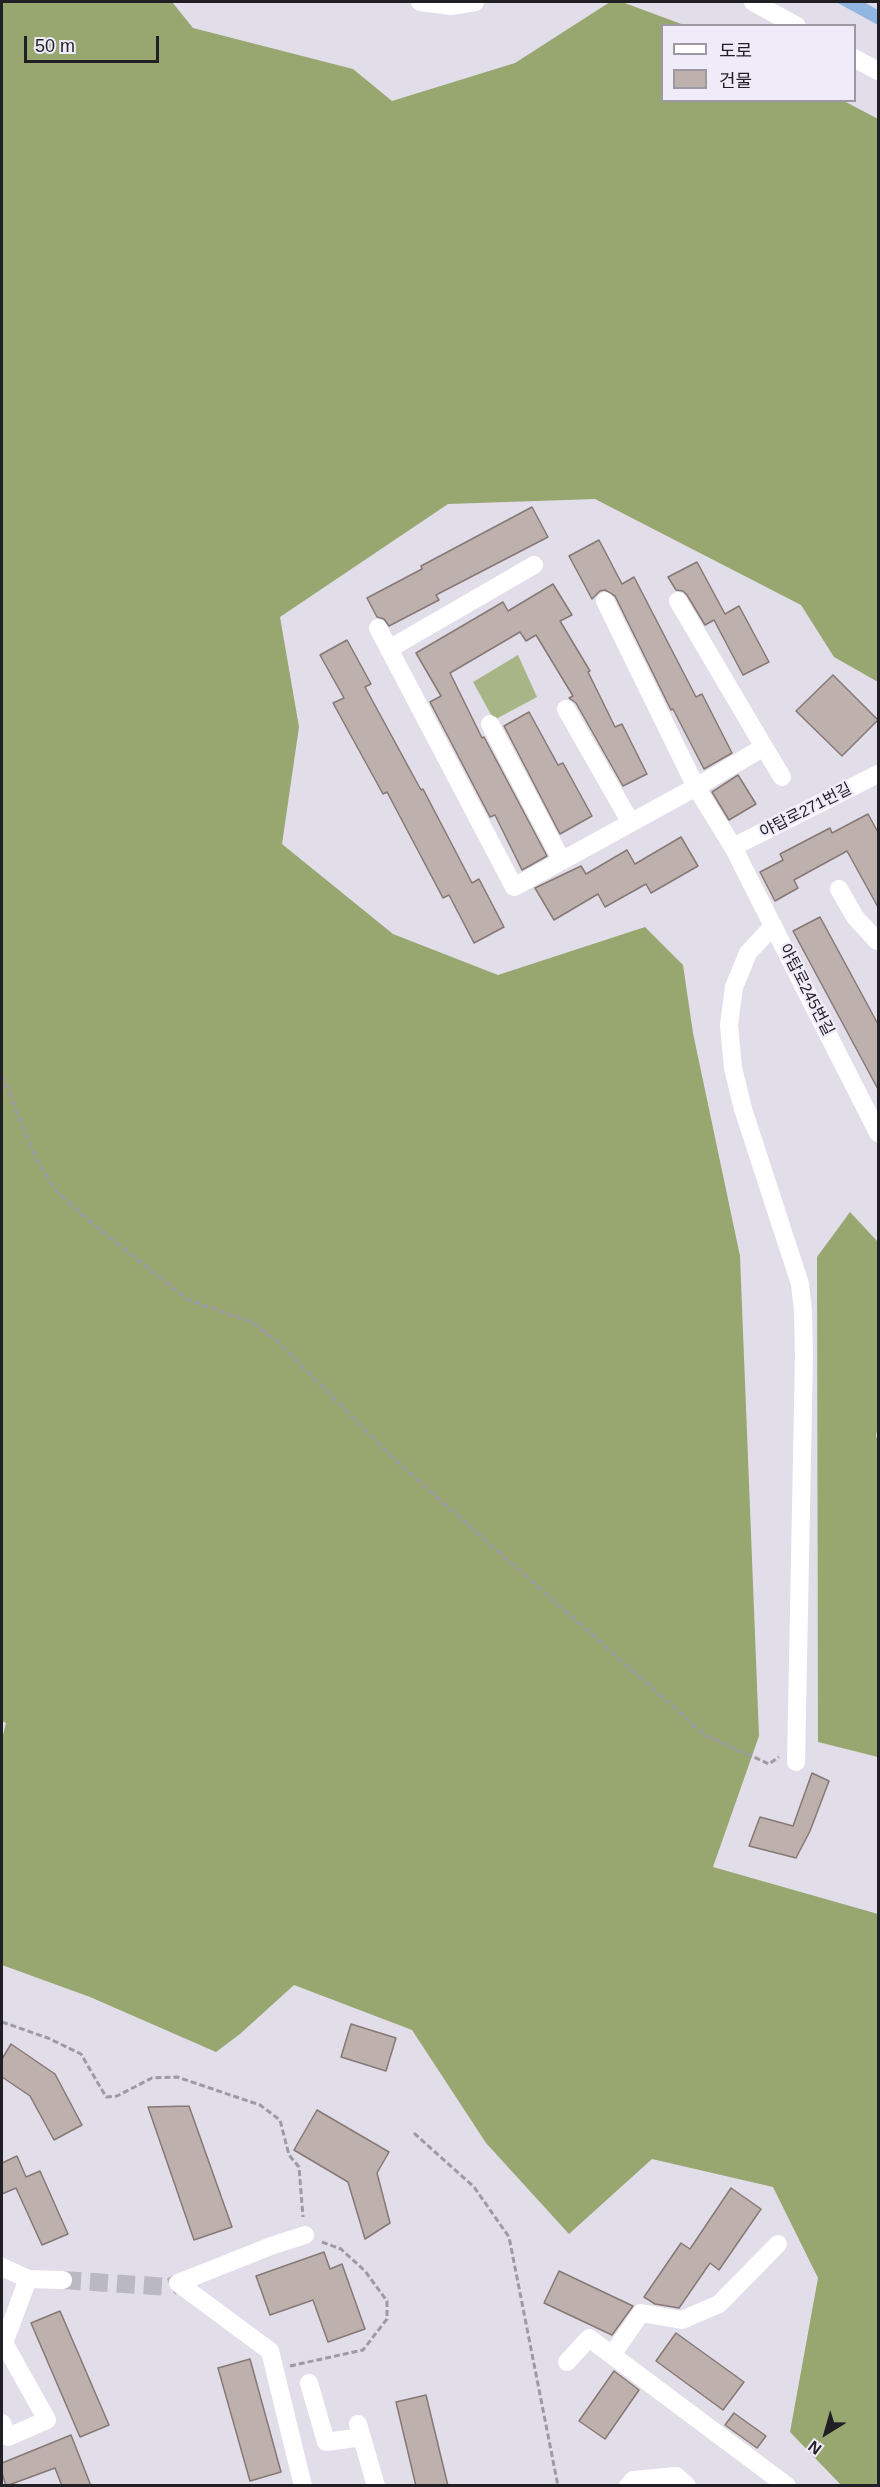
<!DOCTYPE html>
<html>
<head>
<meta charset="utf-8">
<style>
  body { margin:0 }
  #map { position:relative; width:880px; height:2487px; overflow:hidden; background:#e1deea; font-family:Arial,"Noto Sans KR",sans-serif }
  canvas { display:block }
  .frame { position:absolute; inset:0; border:3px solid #201f23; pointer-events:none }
  .legend { position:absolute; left:661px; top:24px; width:195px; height:78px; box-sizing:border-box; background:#efebf8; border:2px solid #9c99a3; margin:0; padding:8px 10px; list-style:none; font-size:18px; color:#201f23 }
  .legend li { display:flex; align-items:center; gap:12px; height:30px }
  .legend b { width:30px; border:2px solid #9c99a3 }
  .north { position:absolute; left:796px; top:2403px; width:60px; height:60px; -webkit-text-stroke:4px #efebf8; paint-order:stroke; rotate:217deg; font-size:16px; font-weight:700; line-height:24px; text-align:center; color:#201f23 }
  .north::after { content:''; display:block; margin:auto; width:21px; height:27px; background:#201f23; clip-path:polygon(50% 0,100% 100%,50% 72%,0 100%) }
  .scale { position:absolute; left:24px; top:36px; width:135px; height:27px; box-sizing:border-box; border:3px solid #201f23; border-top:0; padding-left:8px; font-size:18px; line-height:21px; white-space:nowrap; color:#201f23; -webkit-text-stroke:4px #efebf8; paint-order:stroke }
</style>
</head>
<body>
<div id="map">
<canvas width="880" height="2487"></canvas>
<div class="frame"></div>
<ul class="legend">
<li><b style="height:8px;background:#fff"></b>도로</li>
<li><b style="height:16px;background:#beb0ac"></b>건물</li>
</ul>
<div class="north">N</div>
<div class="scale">50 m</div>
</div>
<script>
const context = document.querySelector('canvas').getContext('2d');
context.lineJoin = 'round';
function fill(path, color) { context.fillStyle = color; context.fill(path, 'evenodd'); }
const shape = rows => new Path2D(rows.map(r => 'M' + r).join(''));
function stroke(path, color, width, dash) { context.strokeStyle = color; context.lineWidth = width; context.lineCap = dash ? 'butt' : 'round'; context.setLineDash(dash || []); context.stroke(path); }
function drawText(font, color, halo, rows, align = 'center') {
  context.font = font + ' Arial,"Noto Sans KR",sans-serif'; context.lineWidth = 4.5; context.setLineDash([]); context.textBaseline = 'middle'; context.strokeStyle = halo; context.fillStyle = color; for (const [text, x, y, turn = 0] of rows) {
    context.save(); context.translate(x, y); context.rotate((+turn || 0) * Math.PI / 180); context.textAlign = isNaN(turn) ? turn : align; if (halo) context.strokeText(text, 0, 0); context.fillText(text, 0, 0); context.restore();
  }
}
const green = shape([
  [518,655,537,697,494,720,473,682]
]);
const forest = shape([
  [2,2,172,2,193,28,353,69,392,101,515,63,610,2,622,2,684,25,662,26,662,100,844,101,878,119,878,682,834,657,801,605,595,499,448,504,280,617,299,727,282,844,393,934,498,975,645,927,683,965,693,1033,740,1256,759,1736,713,1867,878,1914,878,2485,841,2485,790,2432,818,2278,773,2187,652,2159,569,2234,486,2143,412,2030,294,1985,240,2034,216,2052,90,1997,2,1965,2,1739,6,1723,2,1721],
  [850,1212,878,1242,878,1425,876,1436,878,1441,878,1757,818,1742,817,1257]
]);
const water = shape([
  [836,2,864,2,878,10,878,25]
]);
const building = shape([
  [532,507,548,537,436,595,439,600,389,626,384,619,377,617,367,598,422,569,421,566,532,507],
  [599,540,622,584,634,577,696,697,702,694,732,753,704,769,673,709,671,710,615,596,605,590,600,591,592,599,569,556,599,540],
  [697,562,725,614,739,606,769,662,743,675,714,620,705,625,687,595,683,591,676,590,668,577,697,562],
  [553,584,572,615,560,621,590,671,588,672,615,727,622,724,647,774,623,786,576,703,569,698,573,696,536,635,526,641,520,632,450,673,482,738,484,737,547,856,522,870,495,815,490,817,430,702,441,696,416,653,503,602,508,611,553,584],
  [347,640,371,684,365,687,421,790,423,789,472,883,479,879,504,927,474,943,449,895,443,898,387,792,383,794,333,703,344,698,320,655,347,640],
  [833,675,878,720,842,756,796,711,833,675],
  [529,712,558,765,563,763,592,816,560,834,504,726,529,712],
  [738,775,756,804,729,820,712,792,738,775],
  [868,814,879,834,879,909,847,851,794,880,798,888,775,901,760,872,783,860,780,854,830,828,832,833,868,814],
  [681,837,698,866,651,893,646,884,605,907,598,894,554,920,535,888,581,866,586,874,627,850,635,864,681,837],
  [820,917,879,1026,879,1091,793,931,820,917],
  [812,1773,829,1781,810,1831,796,1858,749,1846,760,1817,793,1826,812,1773],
  [351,2024,396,2038,386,2071,341,2057,351,2024],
  [11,2044,55,2074,82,2125,54,2140,30,2096,2,2077,2,2059,11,2044],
  [189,2106,232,2227,194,2240,148,2107,189,2106],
  [317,2110,389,2152,377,2173,390,2223,365,2239,348,2182,294,2150,317,2110],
  [17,2156,26,2177,40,2171,68,2234,42,2245,16,2188,2,2194,2,2163,17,2156],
  [731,2188,761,2209,719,2270,710,2263,679,2308,655,2304,644,2297,681,2243,690,2249,731,2188],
  [324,2252,330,2269,342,2264,365,2329,328,2342,313,2300,270,2315,256,2276,324,2252],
  [559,2271,633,2306,612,2335,544,2303,559,2271],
  [60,2311,109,2425,80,2437,31,2323,60,2311],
  [676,2333,744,2382,723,2410,656,2361,676,2333],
  [250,2359,281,2472,250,2481,218,2368,250,2359],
  [614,2371,639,2390,605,2439,579,2421,614,2371],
  [426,2395,448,2486,416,2486,396,2402,426,2395],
  [734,2413,766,2436,757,2448,725,2425,734,2413],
  [71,2435,91,2486,62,2486,55,2468,6,2486,2,2473,2,2463,71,2435]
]);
const minorTunnel = shape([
  [63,2280,170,2287,178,2283]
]);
const path = shape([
  [2,1075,37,1161,57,1192,93,1224,188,1300,252,1322,278,1342,394,1459,705,1735,769,1764,779,1757],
  [2,2022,48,2038,81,2054,106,2097,117,2096,152,2078,177,2077,260,2105,280,2120,289,2155,299,2167,303,2217],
  [414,2133,474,2187,509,2237,558,2486],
  [290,2366,363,2350,387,2319,387,2301,365,2271,341,2249,322,2242]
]);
const minor = shape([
  [420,2,451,6,475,2],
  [753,2,797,26],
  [854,58,878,71],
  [678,601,764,747,696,787,733,847,878,1133],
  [378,628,514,887,696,787,605,601],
  [389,649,534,565],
  [566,709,631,823],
  [490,724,562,861],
  [764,747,782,777],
  [733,847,878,774],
  [839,889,855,917,877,941],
  [773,926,748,953,734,987,729,1025,733,1068,743,1109,800,1284,803,1311,804,1355,796,1762],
  [2,2267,28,2279,63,2280],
  [178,2283,270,2351,303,2486],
  [178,2283,271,2246,305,2235],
  [2,2344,4,2343,28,2279],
  [612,2355,641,2313,682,2320,719,2304,778,2244],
  [567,2362,589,2338,787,2486],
  [309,2383,326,2442,362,2437],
  [2,2423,8,2437,47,2420,4,2343],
  [358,2424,376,2486],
  [628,2486,633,2480,676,2476,687,2486]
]);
const streetNames = [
  ["야탑로271번길",806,811,-27],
  ["야탑로245번길",806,990,63]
];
fill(green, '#a8b586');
fill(forest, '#98a670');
fill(water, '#91b6e2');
fill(building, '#beb0ac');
stroke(building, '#867975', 1.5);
stroke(minorTunnel, '#bab8c2', 18, [18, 9]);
stroke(path, '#9c9aa3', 3, [6, 3]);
stroke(minor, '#fff', 18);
drawText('16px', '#201f23', '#efebf8', streetNames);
</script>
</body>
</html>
